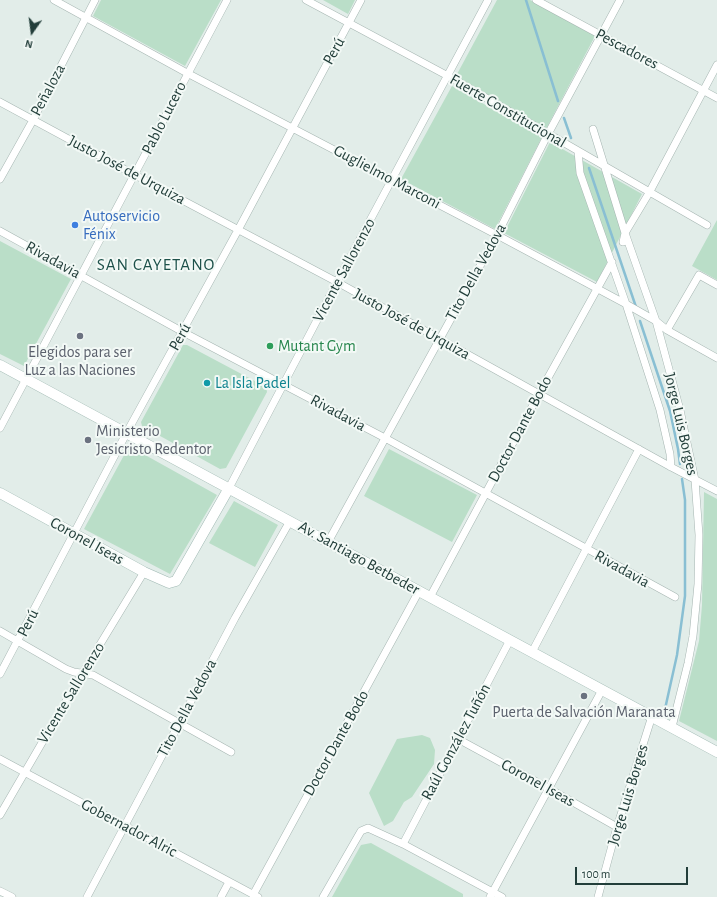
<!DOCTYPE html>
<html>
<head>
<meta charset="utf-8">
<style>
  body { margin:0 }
  #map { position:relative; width:717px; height:897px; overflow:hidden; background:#e2ede9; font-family:"Alegreya Sans",sans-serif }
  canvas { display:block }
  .north { position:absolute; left:12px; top:12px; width:40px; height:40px; -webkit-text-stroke:3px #f3f9f6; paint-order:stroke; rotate:194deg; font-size:11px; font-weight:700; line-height:16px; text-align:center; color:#223e3a }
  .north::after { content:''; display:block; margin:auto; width:14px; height:18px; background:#223e3a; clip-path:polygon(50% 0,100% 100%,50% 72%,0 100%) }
  .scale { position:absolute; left:575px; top:867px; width:113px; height:18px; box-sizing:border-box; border:2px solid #223e3a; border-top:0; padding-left:5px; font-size:12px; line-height:14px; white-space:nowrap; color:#223e3a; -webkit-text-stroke:3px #f3f9f6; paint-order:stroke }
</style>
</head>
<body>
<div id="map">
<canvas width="717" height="897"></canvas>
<div class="north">N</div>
<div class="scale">100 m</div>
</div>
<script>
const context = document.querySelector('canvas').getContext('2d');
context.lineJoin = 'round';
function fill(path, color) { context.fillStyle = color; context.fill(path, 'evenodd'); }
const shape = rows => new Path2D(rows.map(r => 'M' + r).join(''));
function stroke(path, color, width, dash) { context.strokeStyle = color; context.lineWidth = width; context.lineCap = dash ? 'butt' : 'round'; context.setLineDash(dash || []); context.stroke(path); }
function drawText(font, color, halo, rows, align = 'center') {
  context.font = font + ' "Alegreya Sans",sans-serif'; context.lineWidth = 4; context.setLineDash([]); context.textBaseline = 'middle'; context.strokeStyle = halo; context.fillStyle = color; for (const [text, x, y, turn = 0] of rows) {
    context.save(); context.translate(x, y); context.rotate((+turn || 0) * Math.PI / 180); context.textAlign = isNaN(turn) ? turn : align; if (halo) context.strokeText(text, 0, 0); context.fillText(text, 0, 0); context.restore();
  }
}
const green = shape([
  [101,0,221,0,185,66,93,16],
  [323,0,355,0,348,14],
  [497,0,530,0,595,36,546,129,456,76],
  [452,86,542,137,495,229,401,179],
  [550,142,642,194,597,282,504,233],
  [717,220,717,280,692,266],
  [0,241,71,279,24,366,0,354],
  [183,345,187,345,266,387,267,392,226,468,220,469,142,426,141,422],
  [129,446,217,495,170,574,84,529],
  [389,449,477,495,452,542,364,496],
  [704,492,717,499,717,741,679,721,699,641,702,605],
  [234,501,278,525,255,567,209,543],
  [422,735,430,738,435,750,434,764,412,797,404,802,393,821,384,826,369,793,397,739],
  [371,843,463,894,463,897,332,897,361,845]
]);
const stream = shape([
  [526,0,558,101],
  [564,118,571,138],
  [589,168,636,307],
  [640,321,670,411,678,449,680,464],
  [665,709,677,655,685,596,685,500,682,479]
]);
const street = shape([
  [54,0,187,73,497,235,626,304,656,321,667,330,717,358],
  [306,0,448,76,707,225],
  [536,0,717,98],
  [0,102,135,175,337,282,671,467,717,491],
  [593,129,625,233,656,321,680,410,695,480,699,535,698,584,693,636,688,663,672,727],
  [578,151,580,173,626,304,660,410,670,454,671,467],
  [0,179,33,120,95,0],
  [0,231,183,332,385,438,675,597],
  [623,242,625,233,649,193,717,65],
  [667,330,699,275,717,285],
  [0,428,227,0],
  [229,488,337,282,488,0],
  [328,542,497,235,548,134,620,0],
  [430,597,539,394,612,262],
  [0,631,66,669,74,672,93,675,231,752],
  [532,652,639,449],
  [0,674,127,432,238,230,361,0],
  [458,739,548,788,617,827],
  [0,759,258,897],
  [0,815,79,679,144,572],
  [403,844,510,640],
  [0,891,12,897],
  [253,895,419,591],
  [87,897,235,618,290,521],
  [221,897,229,882],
  [323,897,361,831,368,828,403,844,502,897],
  [490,897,602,690],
  [598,897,617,827,652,716]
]);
const secondary = shape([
  [0,365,717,752],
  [0,493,144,572,169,583,176,581,229,488]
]);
const markers = [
  [75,225,4,"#3f7fe0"],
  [80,336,4,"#6b7280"],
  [270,346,4,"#2e9e5b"],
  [207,383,4,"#0f9aa8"],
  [88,440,4,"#6b7280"],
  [584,696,4,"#6b7280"]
];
const streetNames = [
  ["Pescadores",627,49,28],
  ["Perú",334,51,-61],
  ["Peñaloza",48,90,-62],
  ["Fuerte Constitucional",508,111,30],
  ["Pablo Lucero",164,118,-63],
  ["Justo José de Urquiza",127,170,28],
  ["Guglielmo Marconi",387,177,28],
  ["Rivadavia",53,260,29],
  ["Vicente Sallorenzo",344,270,-62],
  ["Tito Della Vedova",476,272,-61],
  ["Justo José de Urquiza",412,324,29],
  ["Perú",180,337,-61],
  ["Rivadavia",338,413,28],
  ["Jorge Luis Borges",681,424,77],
  ["Doctor Dante Bodo",520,429,-62],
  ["Coronel Iseas",87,541,29],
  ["Av. Santiago Betbeder",359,558,29],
  ["Rivadavia",622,569,29],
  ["Perú",28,623,-63],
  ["Vicente Sallorenzo",71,693,-59],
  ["Tito Della Vedova",187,708,-62],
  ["Raúl González Tuñón",456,742,-62],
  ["Doctor Dante Bodo",336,743,-61],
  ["Coronel Iseas",538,783,29],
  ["Jorge Luis Borges",628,795,-73],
  ["Gobernador Alric",129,828,28]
];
const shopNames = [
  ["Autoservicio",83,216],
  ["Fénix",83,234]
];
const leisureNames = [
  ["Mutant Gym",278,346]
];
const worshipNames = [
  ["Elegidos para ser",80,352],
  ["Luz a las Naciones",80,370],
  ["Ministerio",96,431,"left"],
  ["Jesicristo Redentor",96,449,"left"],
  ["Puerta de Salvación Maranata",584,712]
];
const cultureNames = [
  ["La Isla Padel",215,383]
];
const neighbourhoodNames = [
  ["SAN CAYETANO",156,265]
];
fill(green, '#badec8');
stroke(stream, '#89bfd3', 2.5);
stroke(street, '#a5b5b1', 8);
stroke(secondary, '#a0b9b3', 11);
stroke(street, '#fff', 7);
stroke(secondary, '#fff', 10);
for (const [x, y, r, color] of markers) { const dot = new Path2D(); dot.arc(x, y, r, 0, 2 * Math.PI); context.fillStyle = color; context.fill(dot); stroke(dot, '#f3f9f6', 1.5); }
drawText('16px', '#223e3a', '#f3f9f6', streetNames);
drawText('16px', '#366cbe', '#f3f9f6', shopNames, 'left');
drawText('16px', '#27864d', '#f3f9f6', leisureNames, 'left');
drawText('16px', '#5b616d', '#f3f9f6', worshipNames);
drawText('16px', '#0d838f', '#f3f9f6', cultureNames, 'left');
context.letterSpacing = '1px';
drawText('17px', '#1d514a', '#f3f9f6', neighbourhoodNames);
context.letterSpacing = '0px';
</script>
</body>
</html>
